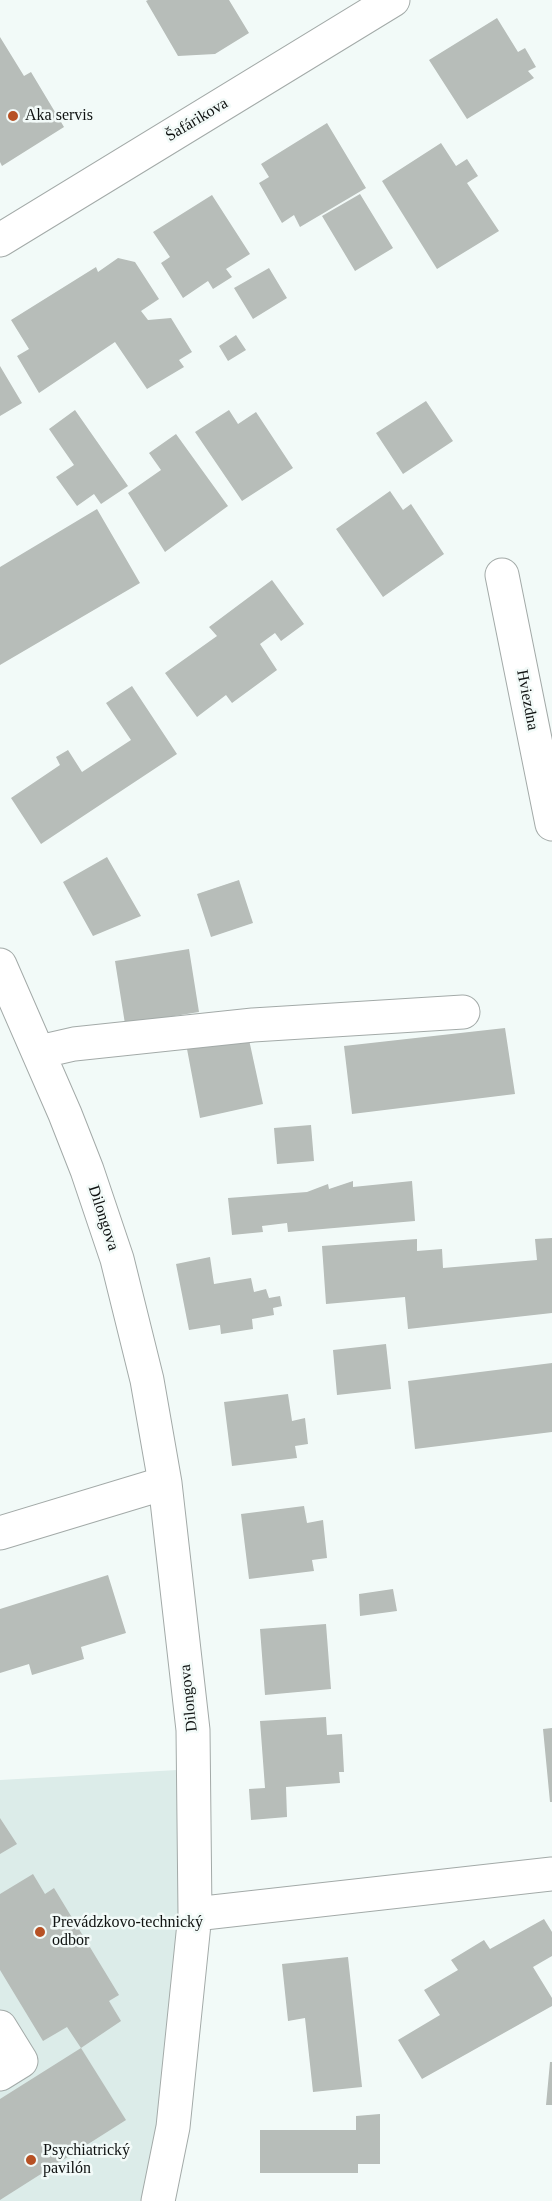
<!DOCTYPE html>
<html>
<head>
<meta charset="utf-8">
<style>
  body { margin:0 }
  canvas { display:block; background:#f2faf8 }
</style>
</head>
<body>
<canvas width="552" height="2201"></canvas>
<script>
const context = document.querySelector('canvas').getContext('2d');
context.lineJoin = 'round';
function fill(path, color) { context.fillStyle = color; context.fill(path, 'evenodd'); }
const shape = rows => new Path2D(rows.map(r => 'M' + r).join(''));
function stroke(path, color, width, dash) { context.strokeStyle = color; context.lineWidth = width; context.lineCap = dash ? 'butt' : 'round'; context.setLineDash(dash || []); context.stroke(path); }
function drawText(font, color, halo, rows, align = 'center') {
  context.font = font + ' "Times New Roman",serif'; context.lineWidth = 5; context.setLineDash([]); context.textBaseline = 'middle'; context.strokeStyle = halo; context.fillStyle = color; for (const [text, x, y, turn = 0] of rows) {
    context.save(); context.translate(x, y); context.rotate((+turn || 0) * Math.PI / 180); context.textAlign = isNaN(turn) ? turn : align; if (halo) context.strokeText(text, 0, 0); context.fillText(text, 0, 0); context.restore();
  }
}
const built = shape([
  [195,1769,158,2201,0,2201,0,1780]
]);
const building = shape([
  [148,0,229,0,249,33,215,54,178,56,146,1],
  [497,18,518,52,525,48,536,67,528,71,534,78,467,119,429,60],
  [0,37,24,76,31,72,64,127,2,166,0,162],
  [327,123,366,188,300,227,294,215,282,223,259,183,269,177,261,164],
  [441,143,456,166,467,159,478,176,467,183,499,231,437,269,382,181],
  [360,194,393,248,355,271,322,216],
  [212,195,250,254,226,269,232,277,213,289,208,281,183,298,161,263,170,257,153,232],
  [118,258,135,262,159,299,141,311,148,320,171,318,192,352,179,360,184,367,147,389,115,342,39,393,17,356,29,349,11,320,96,267,98,272],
  [269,268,287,298,253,319,234,288],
  [236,335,246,350,228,361,219,346],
  [0,366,22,403,0,416],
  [426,401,453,441,403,474,376,433],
  [75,410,128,486,101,504,94,494,77,506,56,477,74,465,49,429],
  [229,410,238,424,256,412,293,468,242,501,195,432],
  [176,434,228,506,165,552,128,493,161,470,149,453],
  [390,491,403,510,411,504,444,554,383,597,336,529],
  [97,509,140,583,0,665,0,567],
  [272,580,304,624,281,641,275,633,260,644,277,670,232,703,226,695,197,717,165,673,217,636,209,627],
  [132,686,177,754,41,844,11,798,60,765,56,757,68,750,82,772,131,740,106,703],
  [107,857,141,916,93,936,63,882],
  [239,880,253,923,211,937,197,894],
  [189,949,199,1012,125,1024,115,961],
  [505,1028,515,1094,352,1114,344,1046],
  [248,1035,263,1104,200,1118,187,1049],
  [311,1125,314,1161,277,1164,274,1128],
  [353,1181,353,1187,412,1181,415,1221,288,1232,287,1223,262,1226,263,1232,232,1235,228,1198,307,1192,328,1184,329,1189],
  [552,1238,552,1313,408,1329,405,1297,326,1304,322,1246,417,1239,417,1251,442,1249,443,1268,537,1260,535,1239],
  [210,1257,214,1284,251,1278,254,1292,266,1289,269,1298,280,1296,282,1306,273,1308,274,1315,252,1319,253,1329,221,1334,220,1325,189,1330,176,1264],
  [386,1344,391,1389,337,1395,333,1350],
  [552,1363,552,1432,415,1449,408,1381],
  [288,1394,292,1421,305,1418,308,1444,295,1446,297,1458,232,1466,224,1402],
  [304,1506,307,1523,323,1520,327,1558,312,1560,314,1571,249,1579,241,1514],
  [108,1575,126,1633,81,1647,84,1659,32,1675,29,1664,0,1673,0,1609],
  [393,1589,397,1611,360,1616,359,1594],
  [326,1624,331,1689,265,1695,260,1629],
  [326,1717,327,1735,342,1734,344,1772,339,1772,340,1783,286,1787,287,1817,251,1820,249,1789,265,1788,260,1721],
  [552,1728,552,1802,550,1802,543,1729],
  [0,1818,17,1844,0,1854],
  [33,1874,45,1894,54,1888,119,1995,109,2001,121,2021,81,2048,67,2027,43,2041,0,1970,0,1894],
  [544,1919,552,1932,552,1956,533,1967,552,1998,552,2006,422,2079,398,2040,440,2015,424,1990,458,1970,451,1960,484,1940,490,1949],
  [348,1957,362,2087,313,2092,305,2018,288,2021,282,1964],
  [81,2048,126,2120,0,2200,0,2099],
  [550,2062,552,2062,552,2105,546,2105],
  [380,2114,380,2164,358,2164,358,2173,260,2173,260,2130,356,2130,356,2116]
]);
const minor = shape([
  [0,240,393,0],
  [502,575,552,824],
  [0,965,65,1114,87,1170,117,1259,147,1380,165,1483,193,1730,195,1914,173,2127,158,2201],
  [39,1052,74,1044,253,1025,463,1012],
  [0,1533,165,1483],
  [195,1914,552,1874],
  [0,2027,21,2061,0,2074]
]);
const markers = [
  [13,116,6,"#b75124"],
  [40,1932,6,"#b75124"],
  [31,2160,6,"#b75124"]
];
const poiNames = [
  ["Aka servis",25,116],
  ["Prevádzkovo‑technický",52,1923],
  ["odbor",52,1941],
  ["Psychiatrický",43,2151],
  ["pavilón",43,2169]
];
const streetNames = [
  ["Šafárikova",197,120,-31],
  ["Hviezdna",527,700,79],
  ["Dilongova",103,1218,72],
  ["Dilongova",189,1698,-96]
];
fill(built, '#dcece9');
fill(building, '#b7bdb9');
stroke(minor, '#a3aaa8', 35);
stroke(minor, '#fff', 33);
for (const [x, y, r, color] of markers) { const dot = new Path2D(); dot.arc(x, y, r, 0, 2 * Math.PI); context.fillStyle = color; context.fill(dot); stroke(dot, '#f2faf8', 2); }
drawText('16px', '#0e1110', '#f2faf8', poiNames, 'left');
drawText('16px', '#0e1110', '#f2faf8', streetNames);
</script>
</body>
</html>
